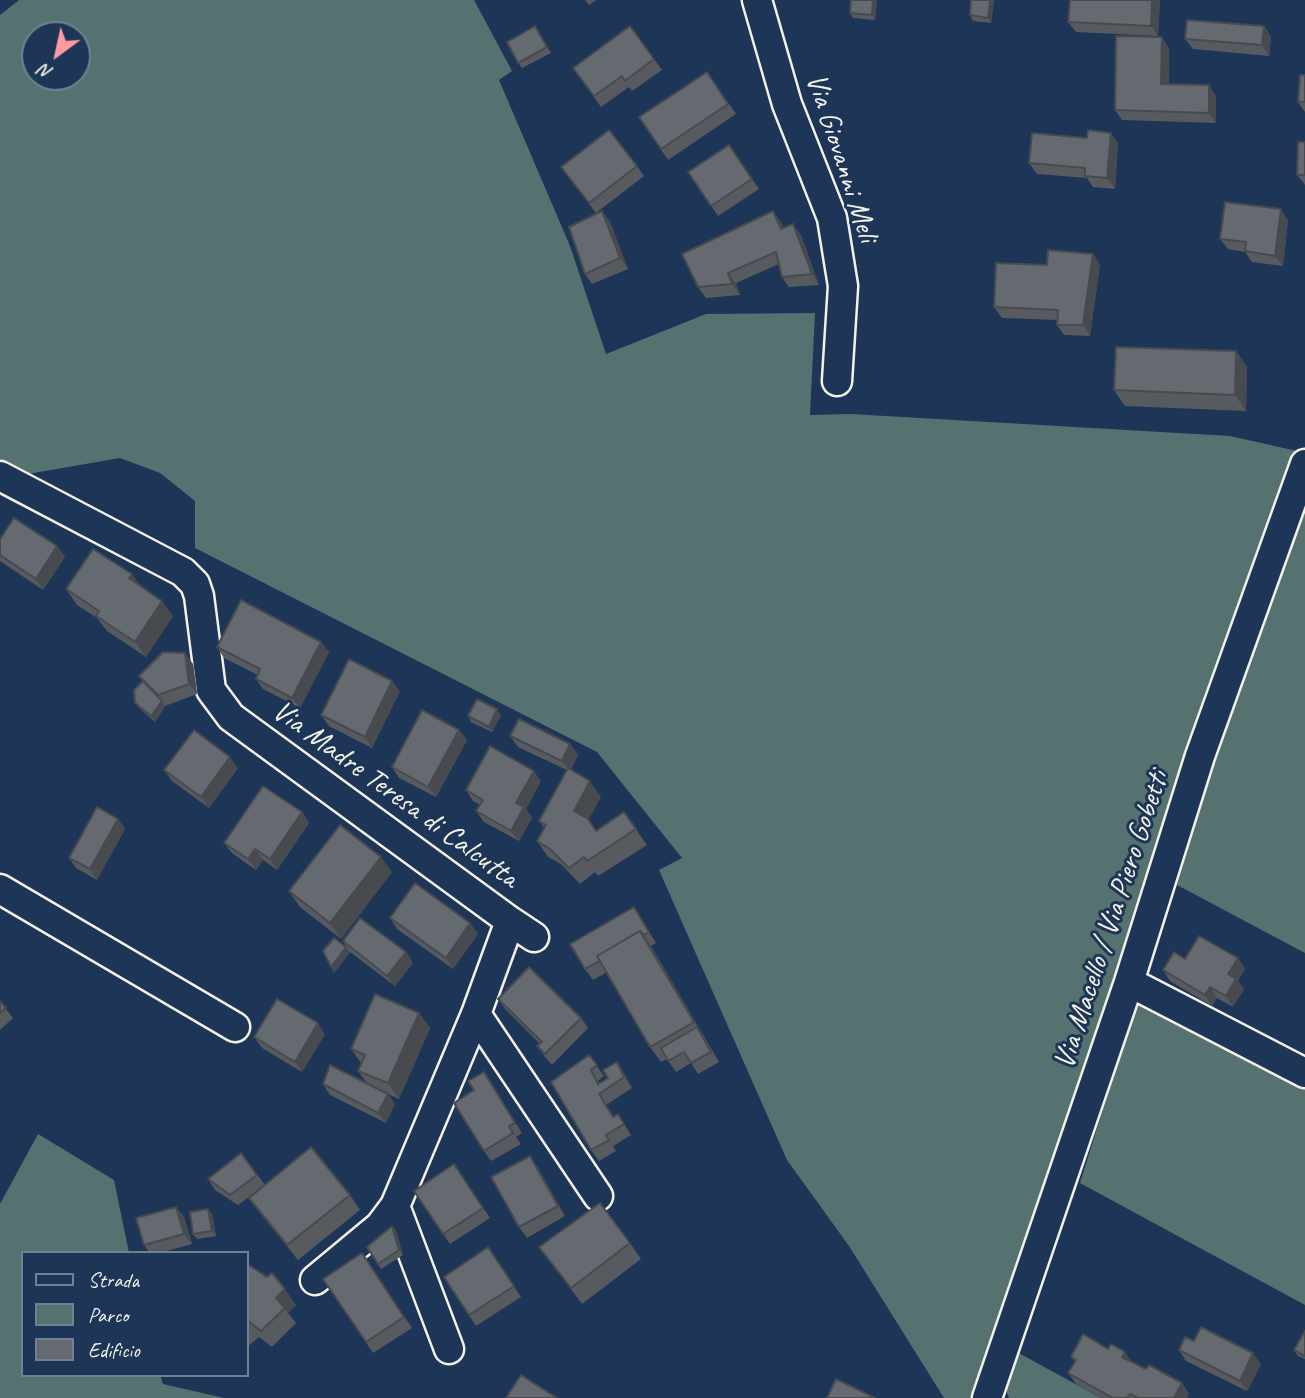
<!DOCTYPE html>
<html>
<head>
<meta charset="utf-8">
<style>
  body { margin:0 }
  #map { position:relative; width:1305px; height:1398px; overflow:hidden; background:#1d3557; font-family:Caveat,sans-serif }
  canvas { display:block }
  .legend { position:absolute; left:21px; top:1251px; width:228px; height:126px; box-sizing:border-box; background:#1d3557; border:2px solid #738091; margin:0; padding:9px 12px; list-style:none; font-size:21px; color:#f4f1e8 }
  .legend li { display:flex; align-items:center; gap:14px; height:35px }
  .legend b { width:35px; border:2px solid #738091 }
  .north { position:absolute; left:21px; top:21px; width:70px; height:70px; box-sizing:border-box; background:#1d3557; border:2px solid #738091; border-radius:50%; rotate:213deg; font-size:19px; font-weight:700; line-height:28px; text-align:center; color:#f4f1e8 }
  .north::after { content:''; display:block; margin:auto; width:24px; height:32px; background:#ff9aa2; clip-path:polygon(50% 0,100% 100%,50% 72%,0 100%) }
</style>
</head>
<body>
<div id="map">
<canvas width="1305" height="1398"></canvas>
<ul class="legend">
<li><b style="height:9px;background:#1d3557"></b>Strada</li>
<li><b style="height:19px;background:#557270"></b>Parco</li>
<li><b style="height:19px;background:#656a70"></b>Edificio</li>
</ul>
<div class="north">N</div>
</div>
<script>
const context = document.querySelector('canvas').getContext('2d');
context.lineJoin = 'round';
function fill(path, color) { context.fillStyle = color; context.fill(path, 'evenodd'); }
const shape = rows => new Path2D(rows.map(r => 'M' + r).join(''));
function stroke(path, color, width, dash) { context.strokeStyle = color; context.lineWidth = width; context.lineCap = dash ? 'butt' : 'round'; context.setLineDash(dash || []); context.stroke(path); }
function drawText(font, color, halo, rows, align = 'center') {
  context.font = font + ' Caveat,sans-serif'; context.lineWidth = 6; context.setLineDash([]); context.textBaseline = 'middle'; context.strokeStyle = halo; context.fillStyle = color; for (const [text, x, y, turn = 0] of rows) {
    context.save(); context.translate(x, y); context.rotate((+turn || 0) * Math.PI / 180); context.textAlign = isNaN(turn) ? turn : align; if (halo) context.strokeText(text, 0, 0); context.fillText(text, 0, 0); context.restore();
  }
}
const green = shape([
  [19,0,474,0,512,71,499,80,570,246,606,354,706,314,815,313,810,415,851,414,1230,436,1297,451,1188,753,1058,1155,971,1398,944,1398,849,1246,787,1160,659,870,682,858,597,752,195,548,195,501,160,473,120,458,28,474,0,459,0,15],
  [35,35,77,35,77,77,35,77],
  [1305,501,1305,953,1177,885,1232,698],
  [1138,997,1305,1086,1305,1305,1080,1183],
  [38,1134,114,1180,129,1253,23,1253,23,1375,160,1375,163,1384,224,1398,0,1398,0,1204],
  [1015,1351,1101,1398,1009,1398,1004,1384]
]);
const minor = shape([
  [757,0,787,104,832,218,843,286,837,381],
  [0,476,183,572,195,584,199,596,211,690,231,717,510,921,476,1014,395,1206,380,1226,315,1280],
  [0,889,235,1027],
  [510,921,534,937],
  [1129,982,1305,1073],
  [476,1014,598,1196],
  [395,1206,449,1349],
  [987,1398,1129,982,1200,756,1305,464]
]);
const wall = shape([
  [585,0,596,0,589,5],
  [851,0,877,0,875,20,853,18,850,13],
  [994,0,991,23,973,21,970,15],
  [1070,0,1160,0,1158,36,1076,32,1068,22],
  [535,26,551,53,522,68,518,63],
  [630,26,662,70,632,91,629,87,601,107,573,68],
  [1264,26,1271,37,1269,56,1193,49,1185,39],
  [1169,48,1169,84,1216,96,1216,123,1122,120,1115,110],
  [707,72,736,114,668,160,639,117],
  [1305,75,1305,112,1298,102],
  [1305,142,1305,185,1297,175],
  [1118,143,1115,189,1093,187,1087,178,1037,174,1029,163],
  [729,145,759,189,718,216,688,172],
  [637,166,644,176,596,213,561,167],
  [602,211,610,222,628,269,592,284,585,274],
  [773,211,783,228,801,235,819,285,789,287,782,277,779,264,736,283,740,295,706,298,698,287],
  [1288,220,1283,266,1252,262,1245,252,1228,249,1220,239],
  [1093,254,1100,265,1090,336,1064,335,1057,325,1057,320,1002,318,994,307,1047,265],
  [1236,351,1247,367,1246,411,1125,406,1114,390],
  [0,539,57,546,65,557,43,590,0,561],
  [132,574,140,586,173,616,146,657,107,631,97,618,77,605,66,589],
  [321,642,329,652,300,708,263,689,256,679,258,675,224,658,217,647],
  [193,664,197,694,165,706,155,722,139,708,135,703,143,681,139,676],
  [400,691,372,748,329,726,321,715],
  [501,715,492,732,471,722,468,716],
  [459,730,467,740,436,797,399,778,392,767],
  [510,736,570,744,578,755,570,770,601,797,588,820,596,831,624,812,647,845,598,876,595,872,580,884,561,864,548,857,537,841,544,828,539,821,567,770,518,747],
  [238,768,209,808,172,781,164,770],
  [541,781,526,809,532,818,519,841,484,822,476,811,480,805,473,801,466,790],
  [302,812,309,823,277,870,263,860,256,870,232,853,224,843],
  [118,819,125,829,97,880,76,868,69,858],
  [392,872,341,939,300,907,289,891],
  [634,907,656,943,651,946,719,1062,698,1074,691,1063,676,1072,667,1059,661,1062,650,1047,607,972,593,980,585,969],
  [390,918,470,923,478,934,453,969,397,929],
  [343,941,406,952,413,963,395,986,350,952,334,973,346,947],
  [1238,958,1245,969,1238,981,1244,989,1233,1007,1217,998,1212,1006,1170,981,1163,970,1185,959],
  [498,999,581,1018,588,1028,552,1065,545,1057,537,1046,540,1044,505,1009],
  [0,1001,13,1018,0,1030],
  [419,1013,430,1028,399,1099,388,1094,395,1104,386,1123,330,1095,323,1084,367,1083,358,1071,361,1063,351,1049],
  [325,1034,302,1072,262,1048,254,1037],
  [589,1055,604,1076,598,1081,600,1083,624,1073,632,1088,606,1105,613,1117,618,1114,631,1135,613,1146,616,1151,599,1161,591,1150],
  [491,1082,522,1133,516,1137,521,1144,491,1161,484,1151],
  [241,1153,265,1185,350,1195,360,1210,298,1260,260,1213,249,1198,256,1192,238,1205,215,1190,208,1179],
  [454,1164,490,1218,450,1244,414,1191],
  [537,1166,565,1216,527,1238,519,1227],
  [176,1207,184,1217,192,1244,160,1253,150,1253,144,1245],
  [208,1209,212,1214,216,1236,197,1239,193,1234],
  [392,1226,396,1231,403,1255,381,1269,367,1247],
  [630,1243,641,1259,582,1304,539,1247],
  [488,1247,521,1297,476,1326,444,1277],
  [362,1253,412,1328,373,1353,323,1279],
  [247,1264,296,1305,288,1313,296,1323,272,1347,259,1337,247,1347],
  [1305,1331,1305,1359,1298,1356,1294,1350],
  [1194,1341,1261,1364,1247,1391,1186,1361,1179,1350],
  [1071,1357,1132,1362,1146,1369,1182,1383,1189,1394,1187,1398,1101,1398,1076,1384,1068,1373,1075,1362]
]);
const shadedWall = shape([
  [873,0,877,0,875,20,872,15],
  [990,0,994,0,991,23,988,18],
  [1152,0,1160,0,1158,36,1151,26],
  [1264,26,1271,37,1269,56,1262,45],
  [1162,37,1169,48,1169,95,1161,84],
  [1209,85,1216,96,1216,123,1209,113],
  [1111,133,1118,143,1115,189,1107,178],
  [1281,209,1288,220,1283,266,1275,256],
  [602,211,610,222,628,269,620,258],
  [773,211,781,222,789,240,781,229],
  [793,224,801,235,819,285,812,274],
  [1093,254,1100,265,1090,336,1083,325],
  [728,273,736,283,740,295,732,284],
  [1236,351,1247,367,1246,411,1235,395],
  [57,546,65,557,43,590,36,579],
  [132,574,143,589,129,578],
  [162,601,173,616,146,657,135,642],
  [321,642,329,652,300,708,292,698],
  [185,653,193,664,197,694,189,684],
  [392,681,400,691,372,748,365,737],
  [162,701,165,706,155,722,151,716],
  [497,709,501,715,492,732,489,727],
  [459,730,467,740,436,797,428,787],
  [570,744,578,755,570,772,562,761],
  [230,757,238,768,209,808,201,797],
  [534,771,541,781,526,809,532,818,519,841,511,831,516,803],
  [590,781,601,797,588,820,574,811],
  [302,812,309,823,277,870,270,859],
  [118,819,125,829,97,880,90,869],
  [255,849,263,860,256,870,248,859],
  [381,857,392,872,341,939,330,923],
  [470,923,478,934,453,969,446,958],
  [640,931,651,946,719,1062,694,1022],
  [346,947,350,952,334,973,331,967],
  [406,952,413,963,395,986,387,976],
  [1238,958,1245,969,1238,981,1244,989,1233,1007,1226,996,1228,974],
  [1210,987,1217,998,1212,1006,1205,995],
  [419,1013,430,1028,399,1099,388,1083],
  [318,1023,325,1034,302,1072,295,1062],
  [617,1062,624,1073,632,1088,624,1077],
  [484,1072,491,1082,522,1133,515,1123],
  [388,1094,395,1104,386,1123,378,1113],
  [530,1156,537,1166,565,1216,558,1206],
  [176,1207,184,1217,192,1244,184,1234],
  [208,1209,212,1214,216,1236,212,1231],
  [392,1226,396,1231,403,1255,399,1250],
  [285,1289,296,1305,288,1313,276,1298],
  [1125,1352,1132,1362,1122,1357],
  [1253,1353,1261,1364,1247,1391,1240,1381],
  [1182,1383,1189,1394,1187,1398,1174,1398]
]);
const building = shape([
  [851,0,873,0,872,15,850,13,851,0],
  [971,0,990,0,988,18,970,15,971,0],
  [1070,0,1152,0,1151,26,1068,22,1070,0],
  [1187,20,1264,26,1262,45,1185,39,1187,20],
  [535,26,547,47,518,63,507,42,535,26],
  [630,26,654,59,625,81,622,76,594,96,573,68,630,26],
  [1116,36,1162,37,1161,84,1209,85,1209,113,1115,110,1116,36],
  [707,72,728,104,661,149,639,117,707,72],
  [1300,75,1305,75,1305,102,1298,102,1300,75],
  [609,130,637,166,589,203,561,167,609,130],
  [1088,130,1111,133,1107,178,1085,176,1085,168,1029,163,1032,133,1087,138,1088,130],
  [1298,142,1305,142,1305,175,1297,175,1298,142],
  [729,145,752,179,711,206,688,172,729,145],
  [1225,202,1281,209,1275,256,1245,251,1246,242,1220,239,1225,202],
  [602,211,620,258,585,274,569,227,602,211],
  [773,211,781,229,793,224,812,274,782,277,776,252,728,273,732,284,698,287,682,254,773,211],
  [1048,250,1093,254,1083,325,1057,325,1058,310,994,307,996,263,1047,265,1048,250],
  [1116,347,1236,351,1235,395,1114,390,1116,347],
  [14,518,57,546,36,579,0,555,0,539,14,518],
  [93,549,132,574,129,578,162,601,135,642,96,616,99,611,66,589,93,549],
  [241,600,321,642,292,698,256,679,260,669,217,647,241,600],
  [163,652,185,653,189,684,158,695,139,676,163,652],
  [349,659,392,681,365,737,321,715,349,659],
  [143,681,162,701,151,716,135,703,134,690,143,681],
  [477,699,497,709,489,727,468,716,477,699],
  [422,710,459,730,428,787,392,767,422,710],
  [519,719,570,744,562,761,510,736,519,719],
  [194,730,230,757,201,797,164,770,194,730],
  [490,746,534,771,516,803,524,807,511,831,476,811,483,800,466,790,490,746],
  [568,768,590,781,574,811,588,819,596,831,624,812,636,829,587,861,584,857,569,868,550,849,537,841,546,825,539,821,568,768],
  [263,786,302,812,270,859,255,849,248,859,224,843,263,786],
  [97,807,118,819,90,869,69,858,97,807],
  [340,825,381,857,330,923,289,891,340,825],
  [415,883,470,923,446,958,390,918,415,883],
  [634,907,649,932,644,935,640,931,597,956,600,961,585,969,570,944,634,907],
  [360,918,406,952,387,976,343,941,360,918],
  [640,931,694,1022,650,1047,597,956,640,931],
  [1199,936,1238,958,1228,974,1236,979,1226,996,1210,987,1205,995,1163,970,1174,952,1185,959,1199,936],
  [334,938,346,947,331,967,323,951,334,938],
  [529,967,581,1018,545,1054,537,1046,542,1042,498,999,529,967],
  [375,994,419,1013,388,1083,358,1071,365,1055,351,1049,375,994],
  [277,999,318,1023,295,1062,254,1037,277,999],
  [0,1001,6,1008,0,1013,0,1001],
  [697,1027,711,1052,691,1063,684,1052,668,1061,661,1048,697,1027],
  [589,1055,597,1065,591,1070,598,1084,608,1078,603,1070,617,1062,624,1077,599,1094,613,1117,618,1114,624,1124,606,1135,609,1140,591,1150,551,1082,589,1055],
  [330,1065,388,1094,378,1113,323,1084,330,1065],
  [484,1072,515,1123,509,1126,513,1133,484,1151,454,1103,474,1090,468,1081,484,1072],
  [311,1147,350,1195,287,1245,249,1198,311,1147],
  [241,1153,257,1175,230,1195,208,1179,241,1153],
  [530,1156,558,1206,519,1227,491,1177,530,1156],
  [454,1164,483,1208,443,1234,414,1191,454,1164],
  [600,1203,630,1243,571,1288,539,1247,600,1203],
  [176,1207,184,1234,144,1245,136,1218,176,1207],
  [208,1209,212,1231,193,1234,190,1212,208,1209],
  [392,1226,399,1250,378,1264,367,1247,392,1226],
  [488,1247,514,1286,469,1315,444,1277,488,1247],
  [362,1253,404,1317,366,1342,323,1279,362,1253],
  [247,1264,267,1277,272,1273,285,1289,276,1298,285,1308,261,1331,248,1321,247,1322,247,1264],
  [1201,1327,1253,1353,1240,1381,1179,1350,1185,1337,1194,1341,1201,1327],
  [1305,1331,1305,1356,1294,1350,1305,1331],
  [1083,1334,1108,1349,1111,1344,1125,1352,1122,1357,1146,1369,1149,1365,1182,1383,1174,1398,1138,1398,1130,1394,1127,1398,1113,1398,1068,1373,1076,1360,1071,1357,1083,1334],
  [521,1375,557,1398,506,1398,521,1375],
  [836,1379,875,1398,827,1398,836,1379]
]);
const streetNames = [
  ["Via Giovanni Meli",841,158,72],
  ["Via Madre Teresa di Calcutta",395,795,36],
  ["Via Macello / Via Piero Gobetti",1112,920,-72]
];
fill(green, '#557270');
stroke(minor, '#f4f1e8', 33);
stroke(minor, '#1d3557', 28);
fill(wall, '#575b60');
fill(shadedWall, '#474a4e');
fill(building, '#656a70');
stroke(building, '#474a4e', 2);
drawText('30px', '#f4f1e8', '#1d3557', streetNames);
</script>
</body>
</html>
